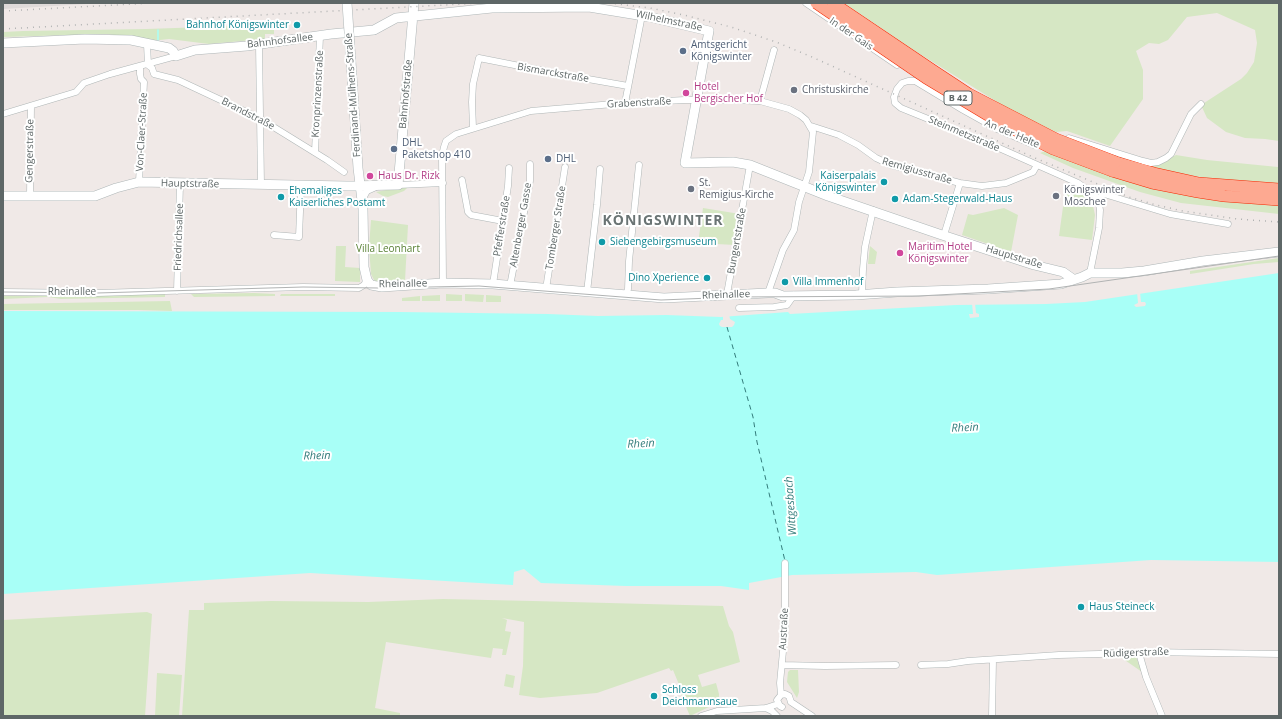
<!DOCTYPE html>
<html>
<head>
<meta charset="utf-8">
<style>
  body { margin:0 }
  #map { position:relative; width:1282px; height:719px; overflow:hidden; background:#f0e9e7; font-family:"Open Sans",sans-serif }
  canvas { display:block }
  .frame { position:absolute; inset:0; border:4px solid #5e6767; pointer-events:none }
</style>
</head>
<body>
<div id="map">
<canvas width="1282" height="719"></canvas>
<div class="frame"></div>
</div>
<script>
const context = document.querySelector('canvas').getContext('2d');
context.lineJoin = 'round';
function fill(path, color) { context.fillStyle = color; context.fill(path, 'evenodd'); }
const shape = rows => new Path2D(rows.map(r => 'M' + r).join(''));
function stroke(path, color, width, dash) { context.strokeStyle = color; context.lineWidth = width; context.lineCap = dash ? 'butt' : 'round'; context.setLineDash(dash || []); context.stroke(path); }
function drawText(font, color, halo, rows, align = 'center') {
  context.font = font + ' "Open Sans",sans-serif'; context.lineWidth = 4; context.setLineDash([]); context.textBaseline = 'middle'; context.strokeStyle = halo; context.fillStyle = color; for (const [text, x, y, turn = 0] of rows) {
    context.save(); context.translate(x, y); context.rotate((+turn || 0) * Math.PI / 180); context.textAlign = isNaN(turn) ? turn : align; if (halo) context.strokeText(text, 0, 0); context.fillText(text, 0, 0); context.restore();
  }
}
const industrial = shape([
  [3,3,104,3,3,9]
]);
const green = shape([
  [844,3,1279,3,1279,141,1265,139,1245,138,1226,132,1207,118,1201,105,1241,79,1247,73,1254,62,1257,43,1255,30,1217,13,1187,17,1168,40,1159,44,1149,43,1136,51,1143,70,1143,99,1110,146,1067,131,1056,132,1015,113,915,51],
  [263,23,274,23,274,34,265,34,265,39,209,44,169,39,151,41,107,34,3,37,3,32,23,31,146,29,263,25],
  [1048,150,1279,203,1279,214,1181,203,1140,192,1073,168,1040,153],
  [1098,150,1159,164,1176,155,1207,160,1278,167,1279,186,1225,181,1158,170],
  [1066,185,1082,192,1090,199,1093,206,1095,215,1092,240,1059,236],
  [397,188,407,188,404,191,388,197,383,196,376,192],
  [703,208,740,214,735,245,698,243],
  [1004,208,1018,215,1011,252,962,235,968,214,973,215],
  [371,220,408,225,405,281,377,282,374,280,371,274,369,247],
  [336,246,346,246,345,267,360,268,360,282,335,281],
  [870,246,877,252,875,264,868,264],
  [1279,258,1279,262,1254,264,1190,274,1190,271],
  [254,293,275,294,275,296,194,297,191,294],
  [165,294,165,297,61,299,48,297,3,299,3,296,81,296],
  [281,294,335,294,335,296,280,296],
  [446,294,462,295,462,301,446,301],
  [465,294,484,295,483,302,465,301],
  [440,295,440,301,422,301,422,296],
  [486,295,501,296,501,302,486,302],
  [420,296,420,301,402,301,402,298],
  [170,301,172,311,138,310,3,310,3,304],
  [443,599,533,601,723,606,729,626,733,632,740,662,698,675,702,687,716,683,719,694,719,706,709,707,690,716,678,688,680,687,673,670,671,671,669,668,597,693,540,698,519,695,523,666,524,622,502,618,507,620,505,631,511,632,506,655,502,655,503,649,493,648,491,658,386,642,375,708,400,713,400,716,182,716,189,610,204,610,204,603,271,601,368,602],
  [147,612,152,614,145,716,3,716,3,620],
  [1119,656,1136,657,1142,672],
  [790,670,798,670,799,692,797,698,787,682,788,672],
  [157,673,182,675,179,716,155,716],
  [506,674,515,676,513,688,504,686]
]);
const water = shape([
  [1279,273,1279,562,1151,560,937,575,916,572,792,575,749,583,749,590,721,586,626,586,541,583,524,569,514,572,513,585,310,573,3,594,3,311,400,312,548,314,598,316,666,315,721,317,788,312,790,314,956,305,1046,304,1085,302]
]);
const pier = shape([
  [1137,292,1140,292,1141,302,1145,302,1146,304,1145,306,1136,307,1134,305,1138,303],
  [972,303,975,303,976,313,979,314,979,317,970,318,969,314,973,314],
  [729,314,730,319,735,322,734,325,732,327,722,327,720,326,719,324,721,320,723,320,723,315]
]);
const stream = shape([
  [158,40,158,30]
]);
const ferry = shape([
  [727,327,753,417,757,442,785,561]
]);
const street = shape([
  [806,3,897,65],
  [147,44,148,65,152,68,154,74,178,80,259,118,327,160,344,172],
  [259,44,261,185],
  [760,101,774,50],
  [625,103,642,15],
  [3,114,76,92,84,83,110,74,176,56],
  [811,126,839,135,858,145,876,158,891,165,960,183,982,186,1006,183,1033,172,1037,165],
  [473,128,472,102,473,84,479,58,565,75,628,86],
  [1069,138,1143,161,1151,163,1158,162,1166,158,1171,154,1191,114,1201,104],
  [1034,145,997,129,963,110,915,81,908,81,902,83,897,89,894,97,895,103,901,108,990,144,1078,183,1092,193,1098,199,1100,210,1099,228,1090,273],
  [315,152,320,36],
  [462,180,468,212,471,215,503,221],
  [139,182,144,82,141,79,140,74,140,67],
  [398,185,443,183],
  [30,196,31,106],
  [1098,199,1104,194,1170,214,1228,224],
  [362,200,367,191,376,187],
  [274,235,299,237,301,186],
  [944,235,960,183],
  [443,283,442,156,444,147,446,141,456,134,531,111,625,103,685,100,731,100,760,101,789,109,800,115,806,120,813,132,809,172,799,202,794,230,783,250,768,293],
  [493,284,508,186,509,168],
  [510,286,530,181,530,164],
  [546,289,565,167],
  [177,291,180,184],
  [3,292,97,293,303,287,359,288,364,285,367,280],
  [587,292,597,205,600,169],
  [727,294,750,165],
  [862,294,863,269,865,247,873,210],
  [626,295,628,289,629,261,639,165],
  [739,308,774,307,787,305,794,295],
  [1139,653,1146,677,1162,716],
  [782,665,825,666,896,665],
  [921,665,948,664,968,661,1059,655,1139,653,1147,652,1279,654],
  [781,695,785,694,789,696,791,702],
  [791,702,812,716],
  [782,707,780,706,777,700,781,695,780,683,785,630,785,563],
  [766,708,772,711,777,716],
  [701,716,717,711,766,708,778,704],
  [992,716,993,660]
]);
const secondary = shape([
  [3,43,85,39,131,40,169,48,173,51,176,56,195,50,247,46,331,34,374,30,396,18,492,8,589,7,650,17,709,31,685,163,733,162,750,165,828,196,939,234,1034,265,1063,272,1073,279],
  [352,76,358,168,363,209,364,267,367,280,371,285,382,287,443,283,493,284,664,298,768,293,775,293,783,296,856,295,897,292,988,289,1061,284,1082,277,1090,273,1122,273,1144,271,1203,261,1279,252],
  [3,196,95,196,116,188,139,182,347,186,398,185,414,3]
]);
const highway = shape([
  [1116,162,1154,173,1199,183,1279,189],
  [1112,171,1152,183,1198,192,1224,196,1279,200]
]);
const tram = shape([
  [3,292,97,293,303,287,379,288,479,286,661,300,736,297,919,296,1049,289,1279,256]
]);
const rail = shape([
  [609,3,650,8,688,16,731,27,776,42,812,57,1035,158,1129,197,1156,205,1183,211,1237,219,1279,222],
  [3,11,153,3],
  [3,29,481,3]
]);
const secondaryBridge = shape([
  [347,3,352,76]
]);
const highwayBridge = shape([
  [816,3,926,78,1001,123,1053,149,1112,171],
  [833,3,934,71,969,94,1056,139,1116,162]
]);
const markers = [
  [297,25,4,"#0f9aa8"],
  [683,51,4,"#5c6f8a"],
  [794,90,4,"#6b7280"],
  [686,93,4,"#d1479c"],
  [394,149,4,"#5c6f8a"],
  [548,159,4,"#5c6f8a"],
  [370,176,4,"#d1479c"],
  [884,182,4,"#0f9aa8"],
  [691,189,4,"#6b7280"],
  [1056,196,4,"#6b7280"],
  [281,197,4,"#0f9aa8"],
  [895,199,4,"#0f9aa8"],
  [602,242,4,"#0f9aa8"],
  [900,253,4,"#d1479c"],
  [707,278,4,"#0f9aa8"],
  [785,282,4,"#0f9aa8"],
  [1081,607,4,"#0f9aa8"],
  [654,696,4,"#0f9aa8"]
];
const shields = [
  [958,98,28]
];
const shieldNames = [
  ["B 42",958,98]
];
const streetNames = [
  ["Wilhelmstraße",669,21,12],
  ["In der Gais",851,34,34],
  ["Bahnhofsallee",280,41,-7],
  ["Bismarckstraße",553,73,10],
  ["Kronprinzenstraße",318,94,-87],
  ["Bahnhofstraße",406,94,-85],
  ["Ferdinand-Mülhens-Straße",353,95,-94],
  ["Grabenstraße",639,103,-3],
  ["Brandstraße",248,114,27],
  ["Von-Claer-Straße",142,132,-87],
  ["Steinmetzstraße",964,134,23],
  ["An der Helte",1012,134,23],
  ["Gengerstraße",30,151,-89],
  ["Remigiusstraße",917,171,16],
  ["Hauptstraße",190,184,1],
  ["Altenberger Gasse",521,225,-80],
  ["Pfefferstraße",502,226,-81],
  ["Tomberger Straße",556,228,-81],
  ["Friedrichsallee",179,237,-88],
  ["Bungertstraße",737,241,-80],
  ["Hauptstraße",1014,257,17],
  ["Rheinallee",403,284,-1],
  ["Rheinallee",72,292],
  ["Rheinallee",726,295,-2],
  ["Austraße",784,629,-87],
  ["Rüdigerstraße",1136,653,-2]
];
const cultureNames = [
  ["Bahnhof Königswinter",289,25,"right"],
  ["Kaiserpalais",876,176,"right"],
  ["Königswinter",876,188,"right"],
  ["Ehemaliges",289,191],
  ["Kaiserliches Postamt",289,203],
  ["Adam-Stegerwald-Haus",903,199],
  ["Siebengebirgsmuseum",610,242],
  ["Dino Xperience",699,278,"right"],
  ["Villa Immenhof",793,282],
  ["Haus Steineck",1089,607],
  ["Schloss",662,690],
  ["Deichmannsaue",662,702]
];
const serviceNames = [
  ["Amtsgericht",691,45],
  ["Königswinter",691,57],
  ["DHL",402,143],
  ["Paketshop 410",402,155],
  ["DHL",556,159]
];
const hotelNames = [
  ["Hotel",694,87],
  ["Bergischer Hof",694,99],
  ["Haus Dr. Rizk",378,176],
  ["Maritim Hotel",908,247],
  ["Königswinter",908,259]
];
const worshipNames = [
  ["Christuskirche",802,90],
  ["St.",699,183],
  ["Remigius-Kirche",699,195],
  ["Königswinter",1064,190],
  ["Moschee",1064,202]
];
const parkNames = [
  ["Villa Leonhart",388,249]
];
const waterNames = [
  ["Rhein",965,428,-3],
  ["Rhein",641,444,-3],
  ["Rhein",317,456,-1],
  ["Wittgesbach",791,506,-94]
];
const districtNames = [
  ["KÖNIGSWINTER",663,221]
];
fill(industrial, '#dfdad9');
fill(green, '#d6e7c4');
fill(water, '#a8fff7');
fill(pier, '#f0e9e7');
stroke(stream, '#a8fff7', 1.5);
stroke(ferry, '#337c7b', 1, [5, 4]);
stroke(street, '#afb6b6', 7);
stroke(secondary, '#aeb6b7', 10);
stroke(highway, '#f62801', 12);
stroke(street, '#fff', 6);
stroke(secondary, '#fff', 9);
stroke(highway, '#fda991', 11);
stroke(tram, '#b1b3b3', 1);
stroke(rail, '#b1b3b3', 1.5, [1, 5]);
stroke(secondaryBridge, '#aeb6b7', 10, []);
stroke(highwayBridge, '#f62801', 12, []);
stroke(secondaryBridge, '#fff', 9);
stroke(highwayBridge, '#fda991', 11);
for (const [x, y, r, color] of markers) { const dot = new Path2D(); dot.arc(x, y, r, 0, 2 * Math.PI); context.fillStyle = color; context.fill(dot); stroke(dot, '#fff', 1.5); }
for (const [x, y, w] of shields) { const box = new Path2D(); box.roundRect(x - w / 2, y - 7, w, 14, 3); context.fillStyle = '#fff'; context.fill(box); stroke(box, '#5e6767', 1); }
drawText('bold 9px', '#5e6767', null, shieldNames);
drawText('10px', '#5e6767', '#fff', streetNames);
drawText('10px', '#0d838f', '#fff', cultureNames, 'left');
drawText('10px', '#4e5e75', '#fff', serviceNames, 'left');
drawText('10px', '#b23c85', '#fff', hotelNames, 'left');
drawText('10px', '#5b616d', '#fff', worshipNames, 'left');
drawText('10px', '#588034', '#fff', parkNames);
drawText('italic 11px', '#337c7b', '#fff', waterNames);
context.letterSpacing = '1px';
drawText('bold 14px', '#6a7474', '#fff', districtNames);
context.letterSpacing = '0px';
</script>
</body>
</html>
